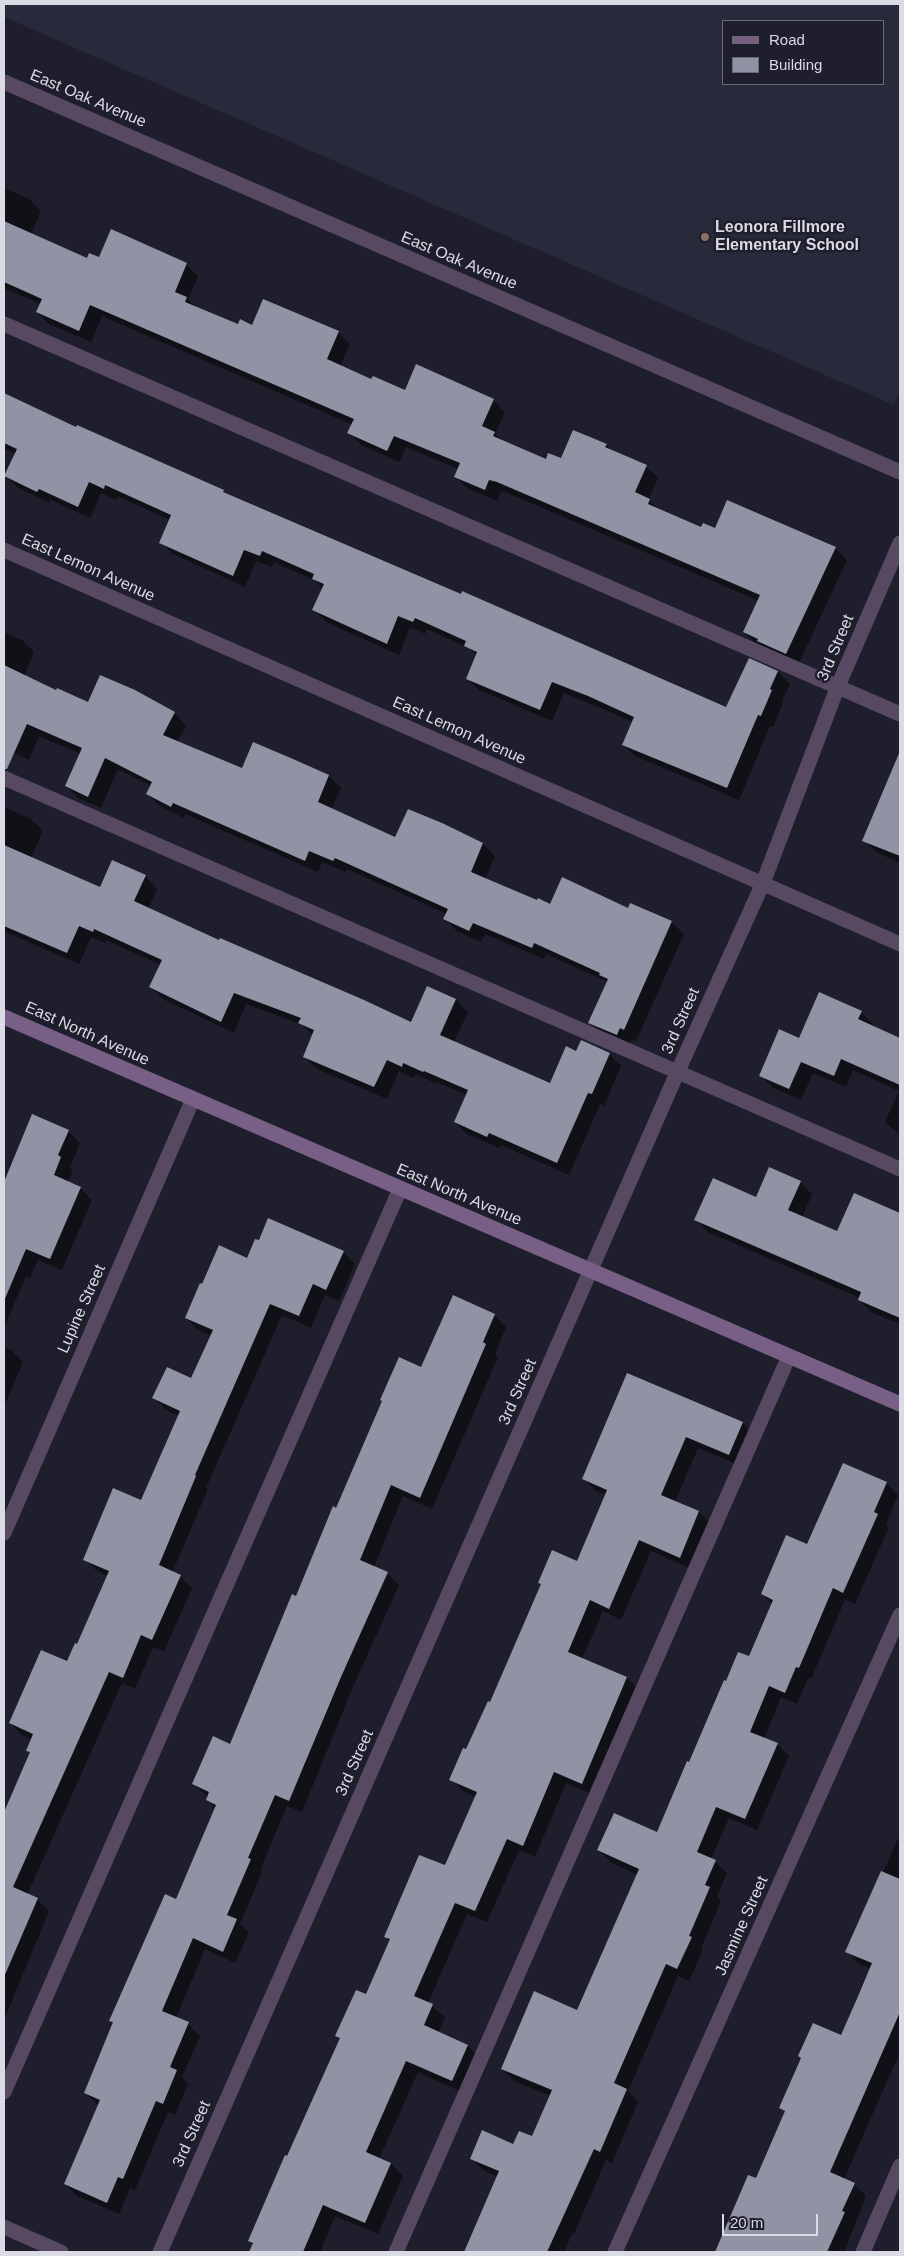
<!DOCTYPE html>
<html>
<head>
<meta charset="utf-8">
<style>
  body { margin:0 }
  #map { position:relative; width:904px; height:2256px; overflow:hidden; background:#1e1e2c; font-family:Arial,sans-serif }
  canvas { display:block }
  .frame { position:absolute; inset:0; border:5px solid #dadbe4; pointer-events:none }
  .legend { position:absolute; left:722px; top:20px; width:162px; height:65px; box-sizing:border-box; background:#1e1e2c; border:1px solid #696a76; margin:0; padding:6px 9px; list-style:none; font-size:15px; color:#dadbe4 }
  .legend li { display:flex; align-items:center; gap:10px; height:25px }
  .legend b { width:25px; border:1px solid #696a76 }
  .scale { position:absolute; left:722px; top:2214px; width:96px; height:22px; box-sizing:border-box; border:2px solid #dadbe4; border-top:0; padding-left:6px; font-size:15px; line-height:18px; white-space:nowrap; color:#dadbe4; -webkit-text-stroke:4px #1e1e2c; paint-order:stroke }
</style>
</head>
<body>
<div id="map">
<canvas width="904" height="2256"></canvas>
<div class="frame"></div>
<ul class="legend">
<li><b style="height:6px;background:#775f86"></b>Road</li>
<li><b style="height:14px;background:#9193a4"></b>Building</li>
</ul>
<div class="scale">20 m</div>
</div>
<script>
const context = document.querySelector('canvas').getContext('2d');
context.lineJoin = 'round';
function fill(path, color) { context.fillStyle = color; context.fill(path, 'evenodd'); }
const shape = rows => new Path2D(rows.map(r => 'M' + r).join(''));
function stroke(path, color, width, dash) { context.strokeStyle = color; context.lineWidth = width; context.lineCap = dash ? 'butt' : 'round'; context.setLineDash(dash || []); context.stroke(path); }
function drawText(font, color, halo, rows, align = 'center') {
  context.font = font + ' Arial,sans-serif'; context.lineWidth = 5; context.setLineDash([]); context.textBaseline = 'middle'; context.strokeStyle = halo; context.fillStyle = color; for (const [text, x, y, turn = 0] of rows) {
    context.save(); context.translate(x, y); context.rotate((+turn || 0) * Math.PI / 180); context.textAlign = isNaN(turn) ? turn : align; if (halo) context.strokeText(text, 0, 0); context.fillText(text, 0, 0); context.restore();
  }
}
const built = shape([
  [4,4,900,4,900,391,894,405,4,17],
  [723,21,883,21,883,84,723,84]
]);
const shadow = shape([
  [4,188,29,199,41,211,31,234,87,260,186,264,198,276,188,300,196,307,239,326,338,332,350,344,340,367,372,381,406,391,493,400,505,412,495,434,504,442,547,460,561,460,606,445,613,452,646,466,658,478,648,500,660,510,701,529,835,548,847,560,798,665,756,644,744,632,759,601,510,494,501,491,497,501,467,488,455,476,459,469,406,447,399,462,361,445,349,433,353,425,102,316,91,342,49,324,37,312,41,304,4,288],
  [4,394,77,429,223,491,228,495,727,709,749,660,778,672,790,684,782,701,783,703,773,727,770,726,739,800,635,756,623,745,633,722,601,708,564,693,552,721,479,690,467,678,477,656,469,648,427,629,425,634,410,627,399,655,326,622,314,610,323,589,314,580,274,562,272,567,256,561,245,587,173,554,161,543,170,520,117,496,116,500,101,493,90,518,51,500,49,503,17,487,5,475,16,454,4,448],
  [4,632,22,640,34,652,24,676,89,704,174,713,186,725,177,742,243,770,329,776,341,788,331,810,396,839,408,810,483,844,495,856,485,879,550,906,629,909,671,922,684,934,636,1041,632,1040,629,1046,602,1035,590,1023,608,982,546,954,544,959,485,934,481,942,457,931,445,919,447,914,347,869,345,872,322,862,318,872,185,814,184,818,160,806,148,794,151,786,118,769,101,808,78,798,66,786,81,754,39,736,29,760,4,748],
  [889,780,900,785,900,863,876,852,864,840],
  [4,807,31,819,43,831,31,858,101,889,145,876,157,889,148,909,411,1024,428,988,456,1000,468,1012,454,1042,551,1084,577,1052,609,1054,621,1066,604,1106,600,1104,569,1175,501,1145,499,1148,467,1134,455,1122,467,1095,436,1082,435,1083,416,1074,414,1078,399,1071,387,1099,317,1069,305,1057,313,1035,303,1025,246,1004,234,1033,163,999,151,987,161,965,106,940,105,943,91,937,79,964,8,933,4,929,4,903,6,897,4,896],
  [861,1012,873,1024,872,1027,900,1039,900,1135,885,1122,899,1091,853,1070,846,1087,813,1073,801,1100,773,1088,761,1076,800,1039],
  [33,1116,68,1131,80,1143,70,1167,73,1170,68,1182,80,1188,92,1200,62,1270,38,1260,30,1278,26,1276,4,1328,4,1185],
  [800,1182,812,1194,802,1218,838,1233,888,1209,900,1221,895,1233,900,1235,900,1324,871,1312,859,1300,860,1298,708,1232,696,1220],
  [343,1252,355,1264,339,1301,325,1295,311,1328,282,1315,206,1488,208,1489,172,1573,180,1576,192,1588,164,1651,153,1647,135,1689,122,1683,27,1895,37,1899,49,1911,4,2020,4,1816,31,1754,28,1750,32,1739,22,1735,10,1723,67,1663,77,1646,108,1576,97,1571,85,1559,142,1502,179,1416,166,1410,154,1398,191,1380,212,1336,198,1330,186,1318,248,1260],
  [494,1315,506,1327,495,1354,498,1357,432,1509,403,1496,374,1567,387,1573,399,1585,352,1689,302,1812,287,1806,260,1870,262,1872,240,1924,249,1932,235,1963,205,1949,176,2018,188,2024,200,2036,182,2077,188,2084,175,2115,168,2112,135,2190,130,2188,119,2214,77,2196,65,2184,99,2106,86,2093,114,2024,111,2020,177,1900,216,1809,207,1800,208,1797,193,1784,230,1745,336,1509,422,1368],
  [4,1347,11,1350,23,1362,4,1406],
  [627,1375,742,1423,754,1435,741,1466,698,1448,675,1502,699,1512,711,1524,692,1569,651,1551,621,1620,603,1611,582,1659,627,1678,639,1690,594,1795,566,1783,535,1857,519,1850,487,1922,467,1914,428,2003,445,2017,438,2033,468,2046,480,2058,464,2093,418,2072,379,2159,391,2164,403,2176,378,2234,335,2216,320,2252,250,2252,254,2245,249,2240,341,2040,337,2036,366,1996,390,1941,385,1936,445,1867,476,1797,463,1791,451,1779,491,1704,542,1585,539,1583,578,1562,606,1495,596,1491,584,1479],
  [886,1483,898,1495,886,1524,889,1527,855,1604,845,1600,811,1679,808,1678,797,1704,781,1697,764,1739,777,1744,789,1756,757,1830,729,1818,711,1859,727,1873,717,1896,721,1901,701,1948,703,1950,689,1981,678,1976,628,2091,638,2102,612,2163,606,2160,574,2234,572,2234,564,2252,466,2252,498,2177,483,2170,471,2158,533,2138,551,2096,514,2081,502,2069,578,2012,638,1875,610,1862,598,1850,657,1833,727,1683,750,1658,772,1604,762,1594,808,1546],
  [900,1835,900,2052,844,2179,854,2184,866,2196,844,2252,835,2252,816,2244,812,2252,716,2252,749,2177,756,2180,786,2113,781,2108,841,2037,871,1969,859,1964,847,1951]
]);
const building = shape([
  [4,221,87,258,89,253,99,257,111,229,187,263,175,292,187,297,185,302,238,324,240,319,252,325,263,299,339,331,327,359,371,379,373,376,405,390,416,364,494,399,482,426,495,432,493,436,546,459,548,453,561,458,573,430,607,444,605,447,647,465,635,492,650,499,648,504,701,527,703,523,715,528,727,500,836,547,786,654,757,641,758,639,743,632,760,595,497,482,489,480,485,490,454,477,460,463,394,436,387,451,347,433,354,419,90,305,79,331,36,312,42,299,4,282],
  [4,393,76,427,77,425,224,490,223,492,461,594,462,591,726,707,749,658,778,671,770,689,772,690,761,716,758,715,727,788,622,745,634,717,588,696,552,682,540,710,466,679,477,652,464,646,466,641,415,618,413,622,398,616,387,644,312,610,324,584,312,579,314,574,262,551,260,556,244,550,233,576,159,543,171,515,105,485,104,489,89,482,78,507,39,489,37,492,4,476,17,449,4,443],
  [4,665,56,690,57,688,88,702,100,675,135,690,175,712,163,735,242,768,253,742,293,759,329,775,318,802,395,837,408,809,442,823,483,843,471,872,537,900,538,898,550,904,562,877,628,908,630,903,672,921,624,1030,620,1028,617,1035,588,1023,608,979,599,975,600,973,534,943,532,948,473,923,469,931,443,919,448,909,335,858,333,861,309,851,305,861,173,803,171,807,146,794,152,782,105,758,88,797,65,786,82,748,27,724,7,769,4,769],
  [900,751,900,856,862,841],
  [4,845,100,887,112,860,146,875,134,901,219,940,220,938,364,1000,411,1022,427,986,456,999,440,1035,550,1083,566,1046,576,1051,581,1040,610,1053,592,1094,588,1093,557,1163,489,1133,487,1137,454,1122,468,1090,424,1071,423,1072,403,1063,402,1067,387,1060,374,1087,303,1057,314,1030,298,1023,301,1018,234,993,221,1022,149,987,162,960,94,929,93,932,79,926,67,953,4,926],
  [819,992,862,1011,858,1019,900,1038,900,1085,841,1059,834,1076,801,1062,789,1089,759,1076,779,1029,799,1038],
  [32,1114,69,1130,58,1155,61,1157,54,1175,81,1187,50,1259,26,1249,4,1301,4,1182],
  [769,1167,801,1181,788,1210,837,1231,854,1193,900,1213,900,1318,858,1300,861,1292,694,1220,713,1178,756,1197],
  [268,1218,344,1251,326,1290,313,1284,299,1316,270,1304,195,1475,196,1476,159,1565,181,1575,152,1640,141,1635,123,1678,109,1672,13,1887,38,1898,4,1977,4,1812,30,1752,26,1751,33,1734,9,1723,41,1650,67,1661,75,1643,77,1644,109,1571,83,1560,113,1488,141,1500,180,1411,152,1398,167,1367,191,1378,213,1330,185,1318,200,1283,202,1284,219,1245,247,1258,255,1239,259,1240],
  [453,1295,495,1314,483,1342,486,1344,420,1498,391,1485,360,1560,388,1572,341,1677,289,1801,275,1795,248,1858,251,1859,227,1915,237,1919,223,1952,193,1938,162,2011,189,2022,170,2067,177,2070,163,2104,156,2101,123,2179,118,2177,107,2203,64,2184,100,2100,84,2093,113,2022,109,2021,165,1894,176,1899,216,1805,206,1800,209,1792,192,1784,213,1736,230,1744,292,1594,296,1596,333,1506,336,1508,382,1401,380,1400,399,1357,421,1367],
  [627,1373,743,1422,729,1455,686,1437,661,1495,699,1511,680,1558,639,1540,609,1609,590,1600,568,1652,627,1677,582,1784,554,1772,523,1846,507,1839,475,1911,455,1903,414,1996,433,2004,424,2025,468,2045,452,2081,406,2061,366,2152,391,2163,365,2223,323,2205,303,2252,249,2252,253,2243,248,2241,285,2155,287,2156,340,2038,335,2036,356,1990,366,1994,390,1939,384,1937,419,1855,445,1865,477,1792,449,1780,463,1748,466,1749,488,1701,490,1702,541,1584,538,1583,552,1550,577,1561,607,1490,582,1479],
  [843,1463,887,1482,874,1512,878,1514,843,1593,833,1588,799,1668,796,1667,785,1693,769,1686,750,1732,778,1743,745,1819,716,1807,697,1852,716,1860,705,1885,710,1887,689,1936,692,1937,677,1969,666,1964,614,2083,627,2089,600,2152,594,2149,547,2252,464,2252,499,2171,470,2159,482,2130,513,2144,519,2131,532,2136,552,2090,501,2069,534,1991,577,2010,639,1869,597,1850,614,1813,657,1832,687,1761,689,1762,724,1680,726,1681,738,1652,749,1656,773,1600,761,1594,786,1535,807,1544],
  [881,1871,900,1879,900,2012,830,2172,855,2183,842,2211,845,2212,827,2252,715,2252,748,2175,756,2178,785,2111,779,2108,801,2058,798,2056,813,2023,841,2035,859,1994,872,1963,845,1952]
]);
const lane = shape([
  [4,324,900,714],
  [4,778,900,1169],
  [4,2092,400,1189],
  [396,2252,789,1356],
  [863,2252,900,2166]
]);
const street = shape([
  [4,82,900,472],
  [4,550,900,944],
  [4,1533,193,1099],
  [4,2227,61,2252],
  [160,2252,678,1071,763,883,838,686,900,543],
  [615,2252,900,1615]
]);
const secondary = shape([
  [4,1017,900,1404]
]);
const markers = [
  [705,237,5,"#8d6e63"]
];
const streetNames = [
  ["East Oak Avenue",88,99,23],
  ["East Oak Avenue",459,261,23],
  ["East Lemon Avenue",88,568,24],
  ["3rd Street",836,648,-67],
  ["East Lemon Avenue",459,731,24],
  ["3rd Street",681,1021,-66],
  ["East North Avenue",87,1034,24],
  ["East North Avenue",459,1195,23],
  ["Lupine Street",82,1309,-66],
  ["3rd Street",518,1392,-66],
  ["3rd Street",355,1763,-66],
  ["Jasmine Street",742,1926,-66],
  ["3rd Street",192,2134,-66]
];
const poiNames = [
  ["Leonora Fillmore",715,228],
  ["Elementary School",715,246]
];
fill(built, '#28293b');
fill(shadow, '#0007');
fill(building, '#9193a4');
stroke(lane, '#574961', 15);
stroke(street, '#574961', 15);
stroke(secondary, '#775f86', 15);
for (const [x, y, r, color] of markers) { const dot = new Path2D(); dot.arc(x, y, r, 0, 2 * Math.PI); context.fillStyle = color; context.fill(dot); stroke(dot, '#1e1e2c', 2); }
drawText('16px', '#dadbe4', '#1e1e2c', streetNames);
drawText('bold 16px', '#dadbe4', '#1e1e2c', poiNames, 'left');
</script>
</body>
</html>
